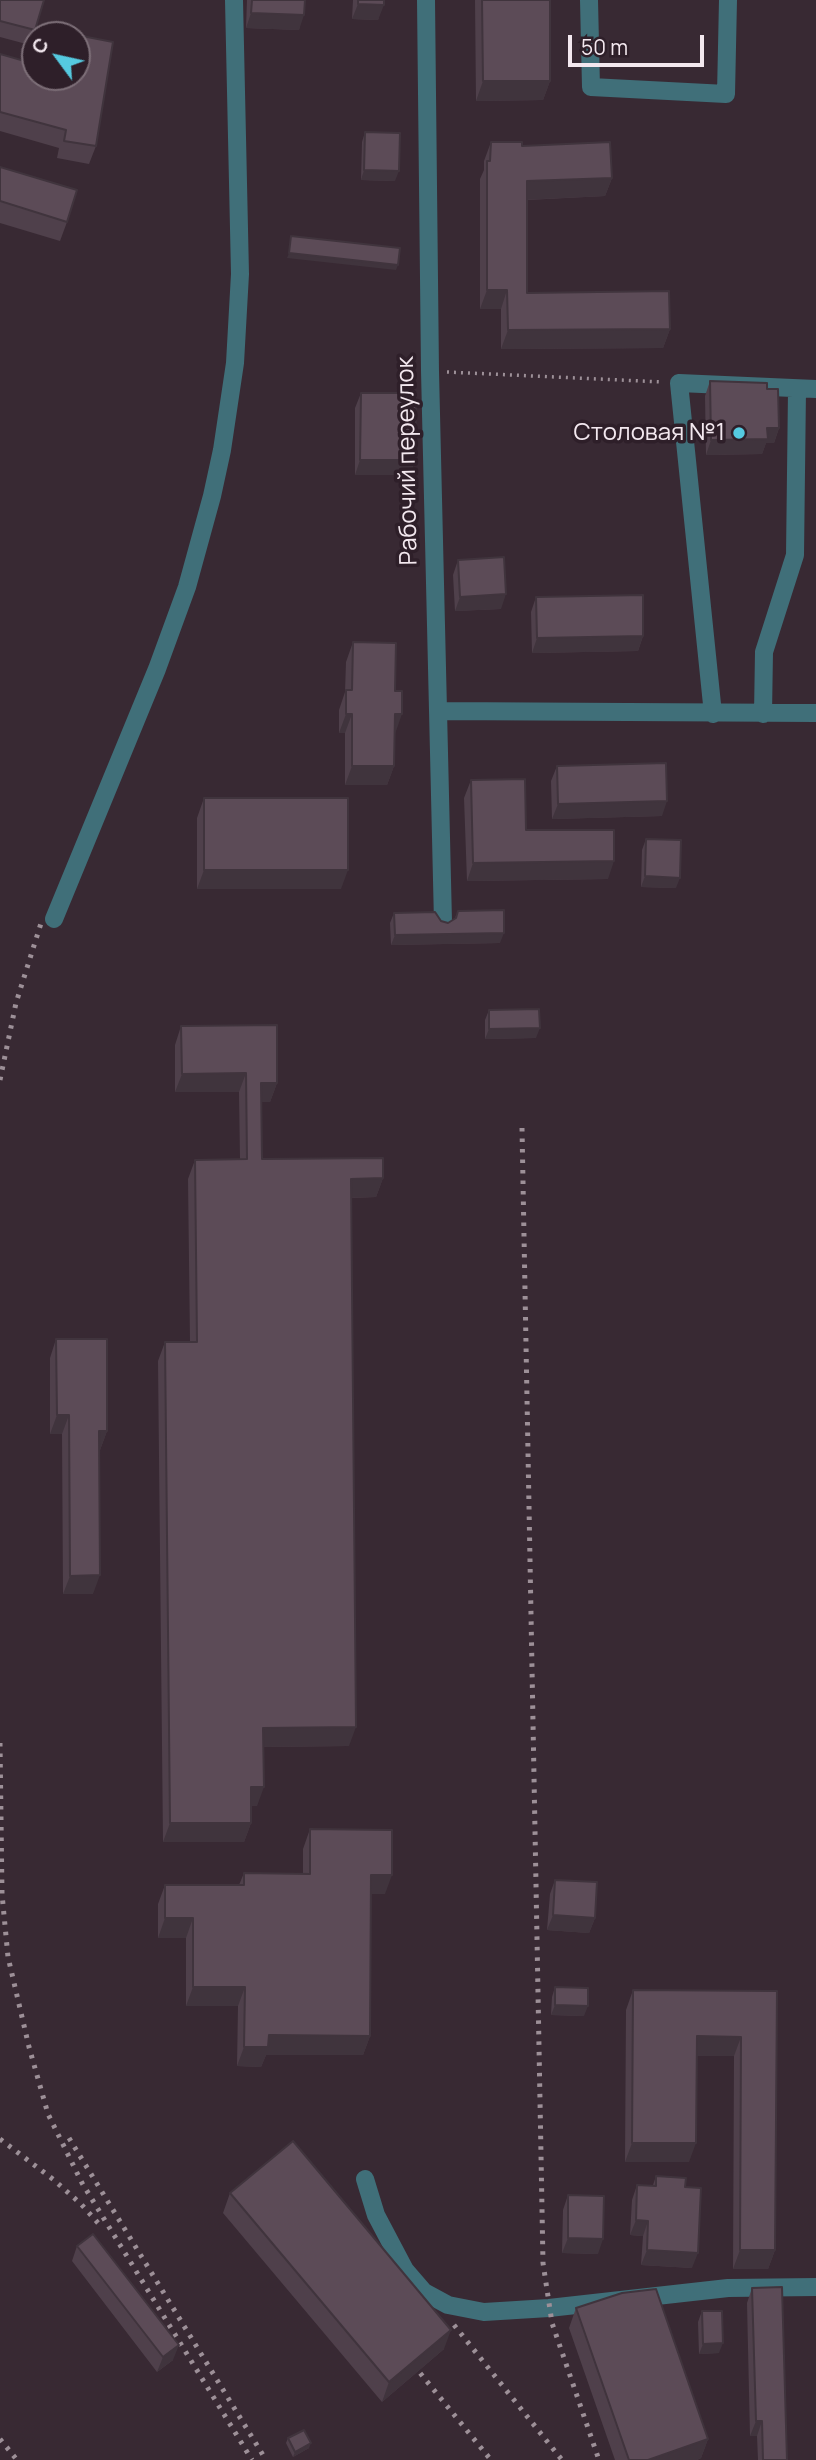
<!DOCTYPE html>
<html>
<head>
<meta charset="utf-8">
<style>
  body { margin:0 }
  #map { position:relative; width:816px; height:2460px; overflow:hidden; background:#382933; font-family:Manrope,sans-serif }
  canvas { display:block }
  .north { position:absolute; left:21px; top:21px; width:70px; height:70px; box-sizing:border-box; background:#2e1f29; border:2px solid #7d6f78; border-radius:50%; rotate:303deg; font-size:19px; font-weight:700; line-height:28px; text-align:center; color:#f3e8ef }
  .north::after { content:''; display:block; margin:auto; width:24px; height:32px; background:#55cae0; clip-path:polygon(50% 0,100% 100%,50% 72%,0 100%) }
  .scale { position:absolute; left:568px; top:35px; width:136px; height:32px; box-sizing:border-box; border:4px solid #f3e8ef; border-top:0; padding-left:9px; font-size:21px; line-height:24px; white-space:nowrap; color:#f3e8ef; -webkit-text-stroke:5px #2e1f29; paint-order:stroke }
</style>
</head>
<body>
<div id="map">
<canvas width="816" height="2460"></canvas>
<div class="north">С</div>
<div class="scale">50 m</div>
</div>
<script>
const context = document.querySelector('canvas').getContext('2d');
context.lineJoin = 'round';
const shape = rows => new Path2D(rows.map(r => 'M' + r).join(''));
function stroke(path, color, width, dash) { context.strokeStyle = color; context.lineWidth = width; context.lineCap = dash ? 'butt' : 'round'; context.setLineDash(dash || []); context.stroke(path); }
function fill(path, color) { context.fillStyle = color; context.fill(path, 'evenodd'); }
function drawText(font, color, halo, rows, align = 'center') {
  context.font = font + ' Manrope,sans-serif'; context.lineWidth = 7; context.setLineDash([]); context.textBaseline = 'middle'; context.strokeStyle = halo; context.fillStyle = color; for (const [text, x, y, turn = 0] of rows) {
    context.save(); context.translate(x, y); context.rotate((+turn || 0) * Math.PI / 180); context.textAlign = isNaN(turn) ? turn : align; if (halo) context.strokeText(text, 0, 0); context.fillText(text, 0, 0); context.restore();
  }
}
const path = shape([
  [447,372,663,382]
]);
const minor = shape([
  [426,0,430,371,443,922],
  [589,0,591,87,726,94,728,0],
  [439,711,816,713],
  [713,714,679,383,816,389],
  [763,714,764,652,795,555,797,390],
  [54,919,157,669,187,587,212,496,222,450,235,363,240,274,234,0],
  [365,2179,376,2215,405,2270,424,2292,448,2305,484,2312,549,2308,728,2288,816,2287]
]);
const rail = shape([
  [0,1080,16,1003,42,920],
  [522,1128,543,2263,552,2323,599,2460],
  [0,1743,2,1894,8,1957,29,2047,48,2114,82,2183,252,2460],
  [69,2138,266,2460],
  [0,2139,54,2180,81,2204,98,2223],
  [454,2325,562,2460],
  [407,2357,491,2460],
  [0,2439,17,2460]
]);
const wall = shape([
  [0,0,35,30,30,45,0,37],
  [247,0,305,0,299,30,246,28],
  [353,0,384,0,378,20,352,19],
  [475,0,550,0,550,81,543,100,476,101],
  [82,36,96,146,89,164,57,158,59,148,0,131,0,54,77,77,77,49],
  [365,132,395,181,361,180,362,142],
  [491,142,522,146,612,178,605,196,527,200,527,293,670,329,663,348,501,349,501,309,480,309,480,179,484,170,484,161],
  [0,167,67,222,60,241,0,223],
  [710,381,767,389,779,428,774,443,766,443,762,454,706,455,705,396],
  [361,393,415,460,410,475,355,475,355,408],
  [458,560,501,609,455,611,453,575],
  [536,597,643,636,638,651,532,653,531,612],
  [353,642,395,734,394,766,387,785,345,785,345,733,339,733,339,710,345,692,346,662],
  [557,766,662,816,552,819,551,781],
  [471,780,526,830,608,879,467,881,464,798],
  [204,798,341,889,197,889,197,818],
  [646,839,676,888,641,887,642,850],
  [458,911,500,943,391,945,390,923,394,913,448,923,455,918],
  [489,1010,536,1038,485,1039,485,1020],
  [181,1026,277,1083,270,1102,261,1102,262,1159,383,1178,376,1197,351,1198,349,1746,263,1747,257,1806,251,1806,251,1823,244,1842,163,1842,158,1361,165,1342,190,1342,188,1179,195,1160,240,1159,239,1092,175,1092,175,1045],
  [56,1339,107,1431,100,1450,99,1450,93,1594,63,1594,62,1434,50,1434,50,1358],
  [310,1829,385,1894,371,1894,370,2036,363,2055,266,2055,261,2067,237,2066,238,2006,186,2006,186,1938,158,1938,158,1904,165,1885,239,1885,244,1873,303,1874,303,1849],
  [555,1880,595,1918,589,1933,547,1930,550,1894],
  [555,1987,584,2016,551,2015,552,1997],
  [633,1990,777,1991,775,2250,768,2269,733,2269,734,2056,697,2056,689,2162,625,2162,626,2010],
  [656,2176,685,2187,692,2268,641,2265,643,2236,630,2235,632,2200,637,2185,653,2185],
  [230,2193,444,2349,382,2402,223,2213],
  [568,2195,598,2254,562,2253,563,2210],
  [77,2246,173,2360,157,2372,72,2261],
  [752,2288,787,2460,758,2460,757,2436,750,2436,747,2303],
  [576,2308,708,2439,701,2458,697,2460,615,2460,569,2328],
  [702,2311,719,2353,699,2354,698,2322],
  [288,2438,309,2448,293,2457,286,2443]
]);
const shadedWall = shape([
  [358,4,384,5,378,20,352,19],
  [251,13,304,15,299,30,246,28],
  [483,81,550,81,543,100,476,101],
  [364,170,399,171,395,181,361,180],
  [612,178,605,196,521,200,527,181],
  [289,253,398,265,396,270,287,258],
  [487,290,507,290,501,309,480,309],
  [670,329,663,348,501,349,508,330],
  [767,428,779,428,774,443,766,443,762,454,706,455,711,440],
  [360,460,415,460,410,475,355,475],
  [506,594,501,609,455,611,460,597],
  [643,636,638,651,532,653,537,638],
  [346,714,352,714,345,733,339,733],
  [395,714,402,714,395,734],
  [352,766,394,766,387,785,345,785],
  [667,801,662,816,552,819,558,804],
  [614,861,608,879,467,881,473,863],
  [204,870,348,870,341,889,197,889],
  [645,876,680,878,676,888,641,887],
  [504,933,500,943,391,945,395,935],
  [540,1028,536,1038,485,1039,489,1029],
  [246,1073,239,1092,175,1092,182,1074],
  [261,1083,277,1083,270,1102,254,1102],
  [383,1178,376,1197,344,1198,351,1179],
  [57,1415,69,1415,62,1434,50,1434],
  [99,1431,107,1431,100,1450,92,1450],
  [100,1575,93,1594,63,1594,70,1576],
  [356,1727,349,1746,256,1747,263,1728],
  [251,1787,264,1787,257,1806,244,1806],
  [170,1823,251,1823,244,1842,163,1842],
  [371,1875,392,1875,385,1894,364,1894],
  [553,1915,595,1918,589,1933,547,1930],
  [165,1918,193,1918,186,1938,158,1938],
  [193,1987,245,1987,238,2006,186,2006],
  [555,2005,588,2006,584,2016,551,2015],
  [269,2035,370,2036,363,2055,266,2055,261,2067,237,2066,244,2047],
  [697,2036,741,2037,734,2056,690,2056],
  [632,2143,696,2143,689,2162,625,2162],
  [636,2220,648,2221,643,2236,630,2235],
  [568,2238,603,2239,598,2254,562,2253],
  [647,2250,698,2253,692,2268,641,2265],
  [740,2250,775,2250,768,2269,733,2269],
  [451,2330,444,2349,382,2402,389,2382],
  [723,2343,719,2353,699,2354,703,2344],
  [179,2345,173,2360,157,2372,163,2357],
  [756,2421,762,2421,757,2436,750,2436],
  [708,2439,701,2458,697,2460,648,2460],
  [311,2443,309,2448,293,2457,295,2452]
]);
const building = shape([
  [0,0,44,0,35,30,0,21,0,0],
  [252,0,305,0,304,15,251,13,252,0],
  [358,0,384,0,384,5,358,4,358,0],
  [482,0,550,0,550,81,483,81,482,0],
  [82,36,113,42,96,146,64,141,66,130,0,112,0,54,35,64,35,77,77,77,77,63,82,36],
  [365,132,400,133,399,171,364,170,365,132],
  [491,142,522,142,522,146,610,142,612,178,527,181,527,293,669,291,670,329,508,330,507,290,487,290,487,161,490,161,491,142],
  [0,167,77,190,67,222,0,201,0,167],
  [291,236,400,248,398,265,289,253,291,236],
  [710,381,767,383,767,389,778,389,779,428,767,428,768,439,711,440,710,381],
  [361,393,416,393,415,460,360,460,361,393],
  [504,557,506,594,460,597,458,560,504,557],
  [643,595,643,636,537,638,536,597,643,595],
  [353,642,396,643,395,691,402,691,402,714,395,714,394,766,352,766,352,714,346,714,346,690,352,690,353,642],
  [666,763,667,801,558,804,557,766,666,763],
  [525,779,526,830,614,830,614,861,473,863,471,780,525,779],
  [204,798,348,798,348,870,204,870,204,798],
  [646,839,681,840,680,878,645,876,646,839],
  [504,910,504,933,395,935,394,913,435,912,441,921,448,923,456,918,458,911,504,910],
  [539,1009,540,1028,489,1029,489,1010,539,1009],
  [277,1025,277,1083,261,1083,262,1159,383,1158,383,1178,351,1179,356,1727,263,1728,264,1787,251,1787,251,1823,170,1823,165,1342,197,1342,195,1160,247,1159,246,1073,182,1074,181,1026,277,1025],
  [56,1339,107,1339,107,1431,99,1431,100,1575,70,1576,69,1415,57,1415,56,1339],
  [310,1829,392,1830,392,1875,371,1875,370,2036,269,2035,268,2047,244,2047,245,1987,193,1987,193,1918,165,1918,165,1885,244,1885,244,1873,310,1874,310,1829],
  [555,1880,597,1882,595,1918,553,1915,555,1880],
  [555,1987,588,1988,588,2006,555,2005,555,1987],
  [633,1990,777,1991,775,2250,740,2250,741,2037,697,2036,696,2143,632,2143,633,1990],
  [293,2141,451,2330,389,2382,230,2193,293,2141],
  [656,2176,686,2178,685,2187,701,2188,698,2253,647,2250,648,2221,636,2220,637,2185,656,2186,656,2176],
  [568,2195,604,2196,603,2239,568,2238,568,2195],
  [93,2234,179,2345,163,2357,77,2246,93,2234],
  [782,2287,787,2460,763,2460,762,2421,756,2421,752,2288,782,2287],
  [656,2289,708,2439,648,2460,629,2460,576,2308,622,2293,656,2289],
  [702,2311,722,2311,723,2343,703,2344,702,2311],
  [304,2430,311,2443,295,2452,288,2438,304,2430]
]);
const markers = [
  [739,433,7,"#55cae0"]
];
const poiNames = [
  ["Столовая №1",725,433]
];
const streetNames = [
  ["Рабочий переулок",408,461,-91]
];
stroke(path, '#9d9098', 3.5, [2, 5]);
stroke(minor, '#406f79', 18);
stroke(rail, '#9d9098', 5, [3.5, 7]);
fill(wall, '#4f404b');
fill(shadedWall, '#40343d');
fill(building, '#5c4b57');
stroke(building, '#40343d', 2);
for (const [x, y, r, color] of markers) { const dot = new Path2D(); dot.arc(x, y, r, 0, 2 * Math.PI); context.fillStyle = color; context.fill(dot); stroke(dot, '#2e1f29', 2.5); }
drawText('24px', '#f3e8ef', '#2e1f29', poiNames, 'right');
drawText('24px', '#f3e8ef', '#2e1f29', streetNames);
</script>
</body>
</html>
